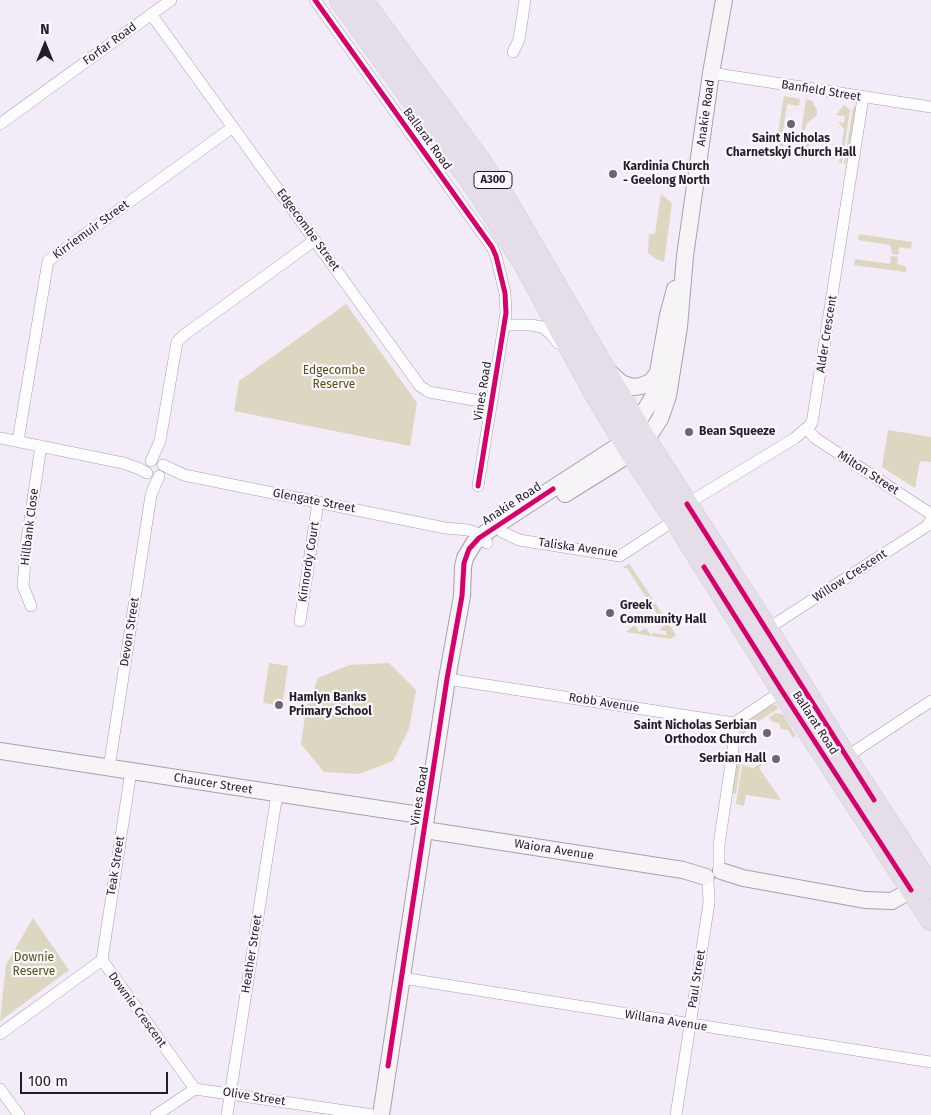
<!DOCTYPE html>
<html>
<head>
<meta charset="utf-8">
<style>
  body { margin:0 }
  #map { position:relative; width:931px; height:1115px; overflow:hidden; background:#f3ebf8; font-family:"Fira Sans",sans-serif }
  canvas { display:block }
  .north { position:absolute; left:20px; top:20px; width:50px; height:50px; -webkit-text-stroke:4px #fbf7fe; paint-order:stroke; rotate:0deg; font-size:14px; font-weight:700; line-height:20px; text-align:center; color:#231d28 }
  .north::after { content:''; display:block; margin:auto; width:18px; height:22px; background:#231d28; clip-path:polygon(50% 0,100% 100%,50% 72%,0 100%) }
  .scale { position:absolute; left:20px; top:1072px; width:148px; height:22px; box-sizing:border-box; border:2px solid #231d28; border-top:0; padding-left:6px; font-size:15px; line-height:18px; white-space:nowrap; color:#231d28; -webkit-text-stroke:4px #fbf7fe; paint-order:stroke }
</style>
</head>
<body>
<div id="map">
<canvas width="931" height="1115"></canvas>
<div class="north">N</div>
<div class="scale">100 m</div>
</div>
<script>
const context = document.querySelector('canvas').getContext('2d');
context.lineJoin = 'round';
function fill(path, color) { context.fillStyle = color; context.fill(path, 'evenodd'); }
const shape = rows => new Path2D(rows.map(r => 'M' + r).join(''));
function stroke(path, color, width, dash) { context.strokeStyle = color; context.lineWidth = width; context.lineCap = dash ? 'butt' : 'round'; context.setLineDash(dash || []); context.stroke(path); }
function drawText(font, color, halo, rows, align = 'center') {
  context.font = font + ' "Fira Sans",sans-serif'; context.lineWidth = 4.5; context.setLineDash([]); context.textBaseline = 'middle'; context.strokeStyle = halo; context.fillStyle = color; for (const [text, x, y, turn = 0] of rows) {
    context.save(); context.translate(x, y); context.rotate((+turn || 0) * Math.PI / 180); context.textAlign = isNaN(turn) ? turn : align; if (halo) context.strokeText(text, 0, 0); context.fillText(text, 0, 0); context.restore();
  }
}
const green = shape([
  [784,96,800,99,799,106,787,104,782,138,784,139,783,147,776,146],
  [806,99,813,101,814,105,817,110,817,115,806,124,801,153,798,155],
  [844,105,850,110,842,163,839,163,844,129,838,122,844,123,845,116,836,115],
  [853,107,856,108,856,111,846,164,844,164],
  [806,143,809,144,809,150,815,151,818,154,823,155,827,152,833,153,834,148,837,148,836,158,834,159,805,154],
  [661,194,672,203,664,262,656,259,648,253,649,234,655,234],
  [859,234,912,242,911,249,899,247,898,255,892,254,890,245,858,240],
  [891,256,898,257,897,264,905,266,907,270,905,272,854,265,855,259,890,264],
  [346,304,417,403,410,446,234,411,239,381],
  [888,430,931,437,931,462,920,461,915,488,882,467],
  [629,563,676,635,671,639,626,632,635,625,639,632,646,628,651,635,654,633,666,635,666,631,659,630,664,625,627,568,623,568],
  [269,663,288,666,282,706,263,703],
  [389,663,416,690,409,729,393,761,359,774,324,772,301,744,306,709,318,678,349,665],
  [771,705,776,705,779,708,746,729,744,735,741,734,744,723],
  [776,713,783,714,796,736,793,738,788,730,781,729,779,723,772,722,769,717],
  [738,754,742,754,736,794,732,793],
  [743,759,744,759,743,765,753,768,761,763,762,765,759,768,781,800,746,795,744,806,736,804],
  [33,918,69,970,0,1021,6,965]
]);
const street = shape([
  [315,0,492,247,496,256,505,293,506,313,478,486],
  [151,14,420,386,429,392,491,403],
  [513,52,519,40,525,0],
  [711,73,931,107],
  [0,124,171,0],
  [504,325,531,325,542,327,551,334,558,343],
  [807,429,815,438,931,514],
  [0,438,123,463,140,469,147,473],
  [18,441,48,261,233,127],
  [151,461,160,441,177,342,184,335,315,240],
  [163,465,184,475,445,528,468,530,482,535,487,543],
  [687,504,795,438,812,423,863,98],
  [502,532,519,540,620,556,675,520],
  [31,606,23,586,26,546,41,446],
  [300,621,318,502],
  [767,629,927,526,931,520],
  [447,679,734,723,782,691],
  [846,757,931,701],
  [109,768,151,495,159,476],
  [719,869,719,845,733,750,734,723],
  [102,960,131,771],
  [102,960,195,1089],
  [402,978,931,1062],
  [0,1034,102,960],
  [0,1089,19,1115],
  [156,1115,195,1089,373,1115],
  [227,1115,277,794],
  [676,1115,709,903,708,881]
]);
const secondary = shape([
  [609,372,621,383,633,387,641,386,651,382,658,373],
  [637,424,654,395,668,315,675,289],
  [646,440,660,419,668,396,679,327,685,256,711,73,724,0],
  [565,494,631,453],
  [0,751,426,816],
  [425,830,683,870,706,877],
  [721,871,743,878,865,900,892,901,911,890],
  [381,1115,447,679,462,596,463,567,465,558,474,543,489,530,624,442]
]);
const highway = shape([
  [340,0,478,191,522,260,595,394,631,453,675,520,782,691,931,920],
  [362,0,481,162,509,205,646,440,767,629,846,757,931,888]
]);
const cycleway = shape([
  [315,0,492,247,496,256,505,293,506,313,478,486],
  [687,504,874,800],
  [704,567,782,691,911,890],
  [388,1066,447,679,462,596,464,563,469,549,479,538,553,489]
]);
const markers = [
  [791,124,5,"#6c6571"],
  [613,174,5,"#6c6571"],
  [689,432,5,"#6c6571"],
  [610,613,5,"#6c6571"],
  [279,705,5,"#6c6571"],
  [767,733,5,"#6c6571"],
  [776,759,5,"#6c6571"]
];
const shields = [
  [493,180,38]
];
const shieldNames = [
  ["A300",493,180]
];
const streetNames = [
  ["Forfar Road",110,44,-36],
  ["Banfield Street",821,91,9],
  ["Anakie Road",706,113,-82],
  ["Ballarat Road",427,139,54],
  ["Kirriemuir Street",91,230,-36],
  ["Edgecombe Street",308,230,54],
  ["Alder Crescent",827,334,-81],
  ["Vines Road",483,391,-81],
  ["Milton Street",868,473,33],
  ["Glengate Street",314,501,11],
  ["Anakie Road",512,504,-33],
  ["Hillbank Close",30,527,-83],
  ["Taliska Avenue",578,548,8],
  ["Kinnordy Court",309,562,-81],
  ["Willow Crescent",850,576,-33],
  ["Devon Street",130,632,-81],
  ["Robb Avenue",604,703,9],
  ["Ballarat Road",815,723,57],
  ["Chaucer Street",213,784,9],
  ["Vines Road",420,796,-81],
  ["Waiora Avenue",554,850,9],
  ["Teak Street",116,866,-81],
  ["Heather Street",252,954,-81],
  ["Paul Street",697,979,-81],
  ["Downie Crescent",137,1010,54],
  ["Willana Avenue",666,1021,9],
  ["Olive Street",254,1097,9]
];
const poiNames = [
  ["Saint Nicholas",791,139,"center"],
  ["Charnetskyi Church Hall",791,153,"center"],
  ["Kardinia Church",623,167],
  ["- Geelong North",623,181],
  ["Bean Squeeze",699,432],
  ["Greek",620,606],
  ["Community Hall",620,620],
  ["Hamlyn Banks",289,698],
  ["Primary School",289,712],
  ["Saint Nicholas Serbian",757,726,"right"],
  ["Orthodox Church",757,740,"right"],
  ["Serbian Hall",766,759,"right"]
];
const parkNames = [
  ["Edgecombe",334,371],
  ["Reserve",334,385],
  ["Downie",34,958],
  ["Reserve",34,972]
];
fill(green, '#dbd7c0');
stroke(street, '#a7a0ac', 12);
stroke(secondary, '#a7a0ac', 18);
stroke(highway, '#cfcbd2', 22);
stroke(street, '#fdfcfe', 11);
stroke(secondary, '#f6f4f7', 16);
stroke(highway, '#e5dee9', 21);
stroke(cycleway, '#d6006c', 5);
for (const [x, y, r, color] of markers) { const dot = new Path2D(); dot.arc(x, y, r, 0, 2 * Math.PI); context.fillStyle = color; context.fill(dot); stroke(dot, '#fbf7fe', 2); }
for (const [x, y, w] of shields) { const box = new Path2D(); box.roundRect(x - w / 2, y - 8.5, w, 17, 4); context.fillStyle = '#fbf7fe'; context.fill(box); stroke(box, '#231d28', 1); }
drawText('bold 11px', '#231d28', null, shieldNames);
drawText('12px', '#231d28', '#fbf7fe', streetNames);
drawText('bold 12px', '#231d28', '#fbf7fe', poiNames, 'left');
drawText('12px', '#535214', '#fbf7fe', parkNames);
</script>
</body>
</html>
